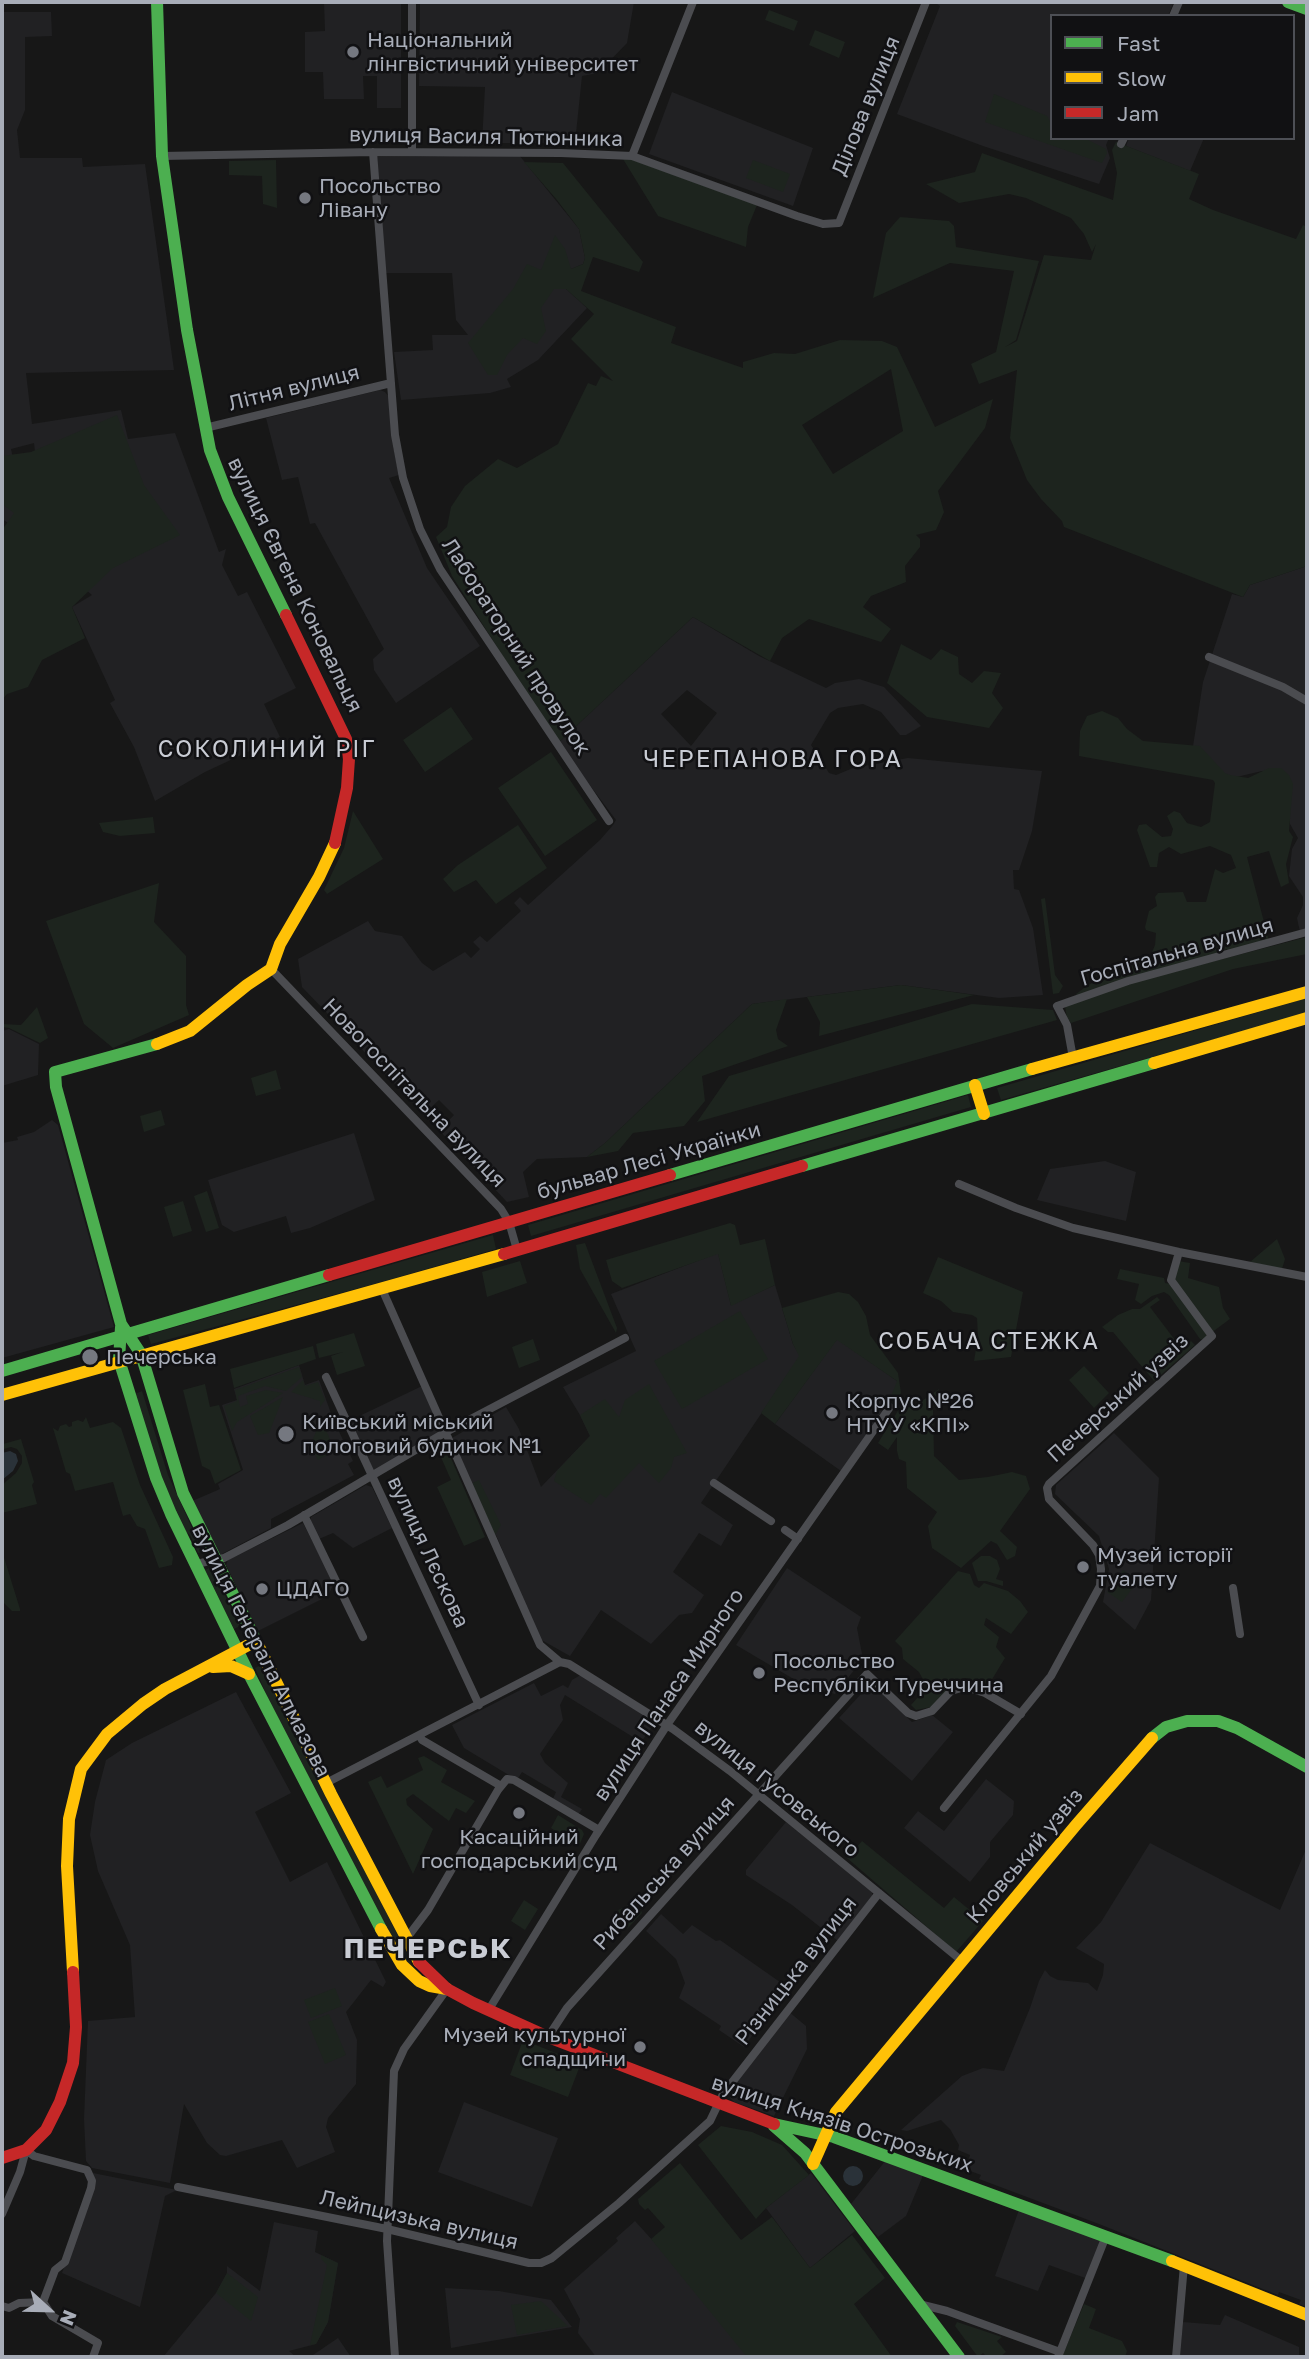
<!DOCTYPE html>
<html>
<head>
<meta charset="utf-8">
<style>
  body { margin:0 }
  #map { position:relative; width:1309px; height:2359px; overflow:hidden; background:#171717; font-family:"Golos Text",sans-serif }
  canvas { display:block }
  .frame { position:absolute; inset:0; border:4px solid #a8adb8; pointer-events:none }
  .legend { position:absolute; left:1050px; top:14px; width:245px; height:126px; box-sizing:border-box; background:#111113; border:2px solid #4d4f55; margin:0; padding:9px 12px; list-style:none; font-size:21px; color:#a8adb8 }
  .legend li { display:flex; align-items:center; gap:14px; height:35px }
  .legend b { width:35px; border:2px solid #4d4f55 }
  .north { position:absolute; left:14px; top:2275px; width:70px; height:70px; -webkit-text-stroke:5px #111113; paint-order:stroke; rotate:112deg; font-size:19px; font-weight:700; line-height:28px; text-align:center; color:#a8adb8 }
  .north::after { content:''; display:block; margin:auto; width:24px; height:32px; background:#a8adb8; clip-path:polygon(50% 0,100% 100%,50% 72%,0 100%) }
</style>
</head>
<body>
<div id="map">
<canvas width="1309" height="2359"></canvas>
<div class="frame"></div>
<ul class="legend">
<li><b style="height:9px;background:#4caf50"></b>Fast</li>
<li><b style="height:9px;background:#ffc107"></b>Slow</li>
<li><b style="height:9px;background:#c62828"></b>Jam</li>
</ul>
<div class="north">N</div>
</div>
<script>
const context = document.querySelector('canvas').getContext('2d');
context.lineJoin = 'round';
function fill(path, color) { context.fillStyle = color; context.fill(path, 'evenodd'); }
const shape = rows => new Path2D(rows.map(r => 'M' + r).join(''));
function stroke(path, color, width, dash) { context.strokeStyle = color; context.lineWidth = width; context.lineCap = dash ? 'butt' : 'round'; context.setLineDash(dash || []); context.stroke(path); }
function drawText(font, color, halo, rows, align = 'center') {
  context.font = font + ' "Golos Text",sans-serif'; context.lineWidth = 5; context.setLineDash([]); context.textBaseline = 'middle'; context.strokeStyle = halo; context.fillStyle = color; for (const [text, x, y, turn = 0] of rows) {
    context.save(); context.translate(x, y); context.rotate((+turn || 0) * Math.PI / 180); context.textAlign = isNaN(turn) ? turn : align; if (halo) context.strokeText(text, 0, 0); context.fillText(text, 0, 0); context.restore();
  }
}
const built = shape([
  [324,2,401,2,401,108,377,108,377,76,363,76,364,99,324,99,323,72,305,72,305,32,325,31],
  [420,2,634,2,627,43,598,73,582,76,575,143,482,143,485,87,419,86],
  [934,2,1174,2,1168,16,1052,16,1052,138,1109,138,1106,145,1110,158,1099,184,983,146,897,114,940,6],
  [2,12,51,12,52,36,25,37,25,110,17,130,20,158,82,158,83,167,145,164,174,370,26,373,32,424,121,410,128,439,175,433,219,552,226,549,222,565,238,596,247,592,296,688,264,704,280,737,205,772,155,801,134,747,110,703,115,700,72,607,92,595,79,584,48,548,2,519],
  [34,443,35,452,23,504,11,449],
  [672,92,813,148,793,206,649,154],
  [1129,138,1204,138,1190,171,1126,146],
  [519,155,579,229,585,258,583,264,562,273,566,289,587,308,538,360,507,379,511,387,490,393,401,400,394,352,433,350,432,335,468,335,456,320,452,273,384,273,377,157],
  [380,390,385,392,389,397,393,446,399,475,389,478,427,568,480,646,396,703,374,670,373,659,384,649,315,523,310,524,298,477,282,480,266,418],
  [1307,566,1307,930,1300,932,1297,918,1303,905,1303,897,1289,876,1292,849,1298,838,1290,824,1286,800,1273,773,1262,771,1228,779,1189,772,1203,682,1232,594,1243,597,1250,585],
  [693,617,759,656,826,688,835,683,859,679,884,687,921,726,906,735,900,735,881,712,863,704,838,708,830,713,811,745,829,773,836,775,853,768,908,758,1042,771,1032,831,1019,870,1013,870,1014,889,1019,890,1033,928,1043,995,999,998,901,985,752,1004,605,1143,587,1157,537,1159,523,1172,529,1197,507,1202,439,1130,454,1115,439,1100,424,1114,302,987,298,959,368,921,375,931,402,936,422,963,433,971,465,952,471,958,480,949,473,942,480,936,487,942,521,911,514,903,520,897,528,905,600,840,613,825,616,820,558,743],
  [687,690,717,713,691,746,661,714],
  [9,1029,39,1044,38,1075,2,1086,2,1031],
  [52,1120,58,1125,114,1327,2,1358,2,1143,18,1140,17,1137,34,1132],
  [354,1133,375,1200,310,1228,291,1233,286,1216,234,1232,222,1225,208,1180],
  [1105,1161,1136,1172,1126,1221,1037,1200,1050,1169],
  [718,1253,731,1305,775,1285,793,1344,800,1356,701,1503,733,1525,721,1546,699,1533,673,1572,704,1595,692,1613,679,1615,651,1644,601,1610,570,1656,538,1638,500,1544,452,1438,506,1407,519,1429,541,1487,590,1436,580,1415,563,1387,636,1351,611,1294],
  [837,1339,897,1381,899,1394,891,1398,841,1471,775,1424],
  [299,1365,305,1385,319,1380,333,1419,353,1461,348,1464,354,1475,271,1519,271,1528,220,1555,217,1554,190,1502,220,1489,218,1484,243,1470,222,1405,237,1400,234,1389],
  [422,1386,442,1432,374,1471,349,1421],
  [1114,1433,1159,1478,1151,1600,1135,1630,1103,1602,1109,1569,1099,1536,1055,1494,1056,1485],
  [366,1485,372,1487,392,1528,353,1548,333,1533,319,1539,311,1523,311,1517],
  [303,1523,334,1583,328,1596,258,1631,226,1565,228,1560],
  [787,1568,861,1617,857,1628,863,1659,835,1694,802,1684,736,1645],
  [584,1673,658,1719,641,1742,565,1695,560,1705,563,1720,540,1754,545,1763,568,1783,561,1797,582,1809,578,1815,552,1801,556,1792,522,1772,517,1780,464,1748,452,1725,534,1683,541,1696,563,1685,568,1688,572,1680],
  [871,1683,912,1722,932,1715,953,1732,912,1781,839,1718],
  [236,1692,291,1793,255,1812,290,1882,327,1862,386,1982,383,1987,371,1980,346,2012,357,2040,356,2084,328,2118,326,2127,335,2152,297,2168,282,2140,226,2156,220,2155,207,2143,184,2104,170,2183,92,2168,86,2161,84,2119,88,2021,135,2017,130,1945,98,1871,90,1835,95,1802,106,1760,132,1743],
  [986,1779,1014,1801,1013,1815,990,1842,990,1857,970,1882,904,1828,918,1811,944,1831],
  [786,1822,872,1892,872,1896,838,1941,792,1905,746,1875,746,1870],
  [1150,1843,1280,1910,1307,1847,1307,2307,1299,2304,1301,2300,1279,2292,1278,2295,1099,2224,979,2179,981,2175,965,2169,970,2155,958,2150,959,2145,950,2129,941,2120,907,2131,901,2130,962,2076,983,2068,1004,2071,1030,2008,1039,1981,1045,1970,1050,1976,1058,1980,1088,1983,1097,1991,1103,1975,1104,1964,1076,1948,1101,1922],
  [661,1914,683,1934,692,1925,716,1941,720,1940,787,1987,744,2047,719,2030,721,2026,679,1998,685,1983,676,1959,646,1931],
  [788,2011,806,2026,807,2049,774,2116,734,2102,730,2098,729,2092],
  [464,2102,558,2138,532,2207,438,2172],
  [886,2160,924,2173,906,2216,878,2237,851,2204],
  [93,2173,177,2190,165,2196,140,2307,62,2273,94,2189],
  [811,2173,855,2231,810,2268,766,2208],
  [1020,2207,1103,2239,1088,2279,1049,2265,1038,2291,995,2276],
  [635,2221,704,2297,751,2357,596,2357,578,2333,580,2319,564,2289,618,2241,616,2238],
  [274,2222,318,2231,315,2252,338,2263,328,2322,316,2344,289,2351,296,2357,163,2357,216,2293,227,2273,227,2266,260,2291],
  [445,2288,499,2291,551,2300,572,2327,451,2348],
  [1225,2315,1299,2347,1299,2357,1180,2357,1183,2322,1220,2325],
  [338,2338,351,2357,310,2357]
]);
const green = shape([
  [769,10,798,21,794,31,765,20],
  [815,30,845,42,839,58,809,45],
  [994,94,1047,116,1052,125,1052,138,1084,138,1106,149,1107,153,1102,163,985,122],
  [1116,142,1199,174,1189,199,1213,210,1296,239,1303,225,1307,227,1307,566,1250,585,1243,597,1064,527,1062,521,1041,499,1027,480,1010,438,1017,370,979,384,971,364,996,352,1014,271,950,263,873,298,886,233,900,217,949,221,954,226,956,247,1039,261,1016,340,1005,347,1017,341,1044,255,1091,260,1096,244,1092,252,1084,234,1071,218,1026,198,1009,194,959,203,926,184,975,172,982,153,1113,200,1117,173,1112,150],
  [623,159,633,160,757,205,748,227,746,247,658,216],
  [276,160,277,208,263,204,262,176,229,175,229,161],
  [753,160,790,174,783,192,746,178],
  [524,162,563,163,643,262,639,272,593,257,581,291,676,327,671,343,743,368,743,362,774,353,795,354,840,340,882,341,897,347,935,427,993,399,985,428,938,491,944,512,936,530,916,535,920,539,920,547,905,566,906,582,871,596,863,607,891,629,881,642,809,619,782,638,770,661,693,617,558,743,452,576,436,537,447,527,451,507,465,486,498,459,517,468,558,444,588,383,596,386,601,376,613,381,571,339,594,314,566,289,554,289,541,308,546,331,537,344,523,338,507,355,497,375,488,375,468,343,513,289,527,264,541,270,555,235,565,249,571,269,583,264,585,258,579,229,557,200],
  [891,369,903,431,833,474,802,425],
  [117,415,144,485,180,535,113,568,72,607,85,638,42,660,28,687,7,694,2,700,2,530,14,513,2,504,2,456,31,452],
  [901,644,931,660,941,649,958,657,959,674,972,683,984,671,1001,673,992,693,1003,708,989,728,927,717,887,683],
  [451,707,473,739,425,772,403,740],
  [1102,711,1118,718,1127,729,1143,741,1200,746,1225,773,1230,775,1248,778,1269,768,1281,768,1289,775,1293,784,1289,831,1293,837,1286,864,1289,883,1281,887,1269,851,1247,857,1269,941,1229,953,1227,949,1216,953,1217,956,1077,997,1076,994,1088,985,1150,957,1155,945,1156,933,1146,930,1145,927,1149,911,1157,906,1155,897,1158,893,1183,892,1187,902,1206,902,1215,869,1223,873,1236,868,1231,855,1210,846,1181,854,1169,847,1159,853,1157,867,1150,867,1137,830,1139,825,1146,824,1162,837,1171,836,1173,829,1167,816,1174,811,1180,813,1187,823,1201,827,1210,822,1215,783,1213,780,1079,756,1080,731,1087,716],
  [551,752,597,820,545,856,498,788],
  [353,811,383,859,327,894,324,890,344,848],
  [153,817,155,833,120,836,103,832,99,823],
  [518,825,547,868,496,904,476,880,454,892,443,879,458,865],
  [159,883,154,922,186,956,186,1005,189,1015,113,1048,84,1024,46,921],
  [1045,898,1055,975,1063,986,1059,993,1053,994,1041,899],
  [1307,937,1307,954,1233,969,1071,1023,1067,1018,1065,1006,1127,984],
  [901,985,974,995,819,1036,820,1022,807,997],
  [1307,998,1307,1013,1001,1100,997,1088],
  [787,999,776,1030,778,1039,788,1046,702,1076,705,1101,684,1126,633,1133,618,1151,587,1157,605,1143,752,1004],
  [972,1004,1053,1010,1057,1020,697,1122,729,1076],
  [37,1007,48,1038,40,1043,9,1028,2,1027,2,1024,21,1025],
  [276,1070,281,1089,256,1096,251,1078],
  [968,1095,971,1107,531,1236,528,1225],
  [161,1110,165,1125,144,1132,140,1116],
  [207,1191,219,1228,206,1232,194,1196],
  [183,1201,192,1231,173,1237,164,1207],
  [730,1223,735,1225,740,1245,765,1239,775,1285,731,1306,718,1254,622,1288,612,1281,606,1260],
  [493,1235,496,1249,378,1283,151,1344,148,1335],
  [1277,1239,1285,1259,1282,1269,1250,1262],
  [585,1243,617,1328,616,1333,580,1269,576,1245],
  [938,1257,1023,1292,1011,1357,974,1361,978,1337,977,1318,972,1315,953,1312,941,1301,923,1293],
  [520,1261,527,1283,487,1297,482,1272],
  [1178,1261,1190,1263,1188,1278,1219,1287,1223,1308,1230,1319,1211,1333,1173,1280],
  [1120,1269,1164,1278,1165,1283,1171,1284,1208,1333,1208,1337,1204,1340,1200,1339,1169,1295,1164,1292,1152,1296,1141,1304,1135,1300,1139,1284,1117,1279],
  [838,1292,849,1294,858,1302,866,1316,870,1335,898,1373,901,1393,896,1403,890,1404,889,1402,897,1381,837,1340,775,1424,761,1413,799,1356,793,1344,782,1308],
  [1157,1297,1160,1300,1150,1307,1181,1348,1191,1341,1195,1345,1154,1381,1113,1332,1108,1332,1102,1327,1118,1315,1132,1309,1140,1309],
  [740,1311,768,1359,682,1409,654,1361],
  [354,1333,365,1366,337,1375,331,1356,343,1352,319,1358,316,1344],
  [533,1339,540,1360,519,1368,512,1347],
  [313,1346,316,1359,234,1388,230,1369],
  [1084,1366,1109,1393,1094,1408,1069,1380],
  [299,1367,302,1377,286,1391,265,1386,238,1396,240,1407,248,1404,246,1396,266,1390,283,1393,237,1422,232,1431,224,1406,237,1401,235,1390],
  [303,1380,305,1386,318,1382,325,1400,320,1407,320,1401,291,1392],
  [205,1384,210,1407,219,1405,241,1470,215,1484,210,1470,202,1466,183,1390],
  [649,1384,687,1453,674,1457,671,1468,659,1483,639,1463,606,1498,600,1494,591,1505,554,1481,557,1471,590,1436,580,1415,605,1399,619,1417,625,1400],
  [939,1389,933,1408,934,1456,959,1480,988,1477,1012,1472,1026,1476,1030,1489,1000,1531,1017,1547,1015,1556,1007,1560,997,1544,991,1541,961,1568,932,1548,928,1526,937,1512,907,1488,906,1462,899,1459,897,1451,897,1437,888,1450,878,1443,899,1409,919,1403],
  [142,1391,168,1475,203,1552,198,1553,190,1535,184,1531,157,1471,135,1394],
  [283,1397,269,1433,258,1435,250,1416],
  [86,1417,90,1428,113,1422,121,1428,140,1485,173,1557,172,1565,159,1568,145,1529,137,1526,130,1514,123,1516,113,1482,75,1491,70,1474,66,1472,53,1428,58,1431,60,1426,66,1424,69,1427,72,1426,72,1422,78,1420,83,1422],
  [322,1421,335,1451,318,1460,310,1446,320,1422],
  [21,1439,34,1482,32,1485,37,1504,2,1513,2,1485,16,1473,22,1463,22,1456,17,1449,11,1447,4,1449,3,1444],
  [444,1442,485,1537,464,1546,437,1487,451,1480,436,1446],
  [479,1480,501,1525,495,1535,472,1483],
  [2,1551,20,1609,20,1611,12,1611,2,1601],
  [981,1556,990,1556,997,1560,1000,1569,996,1579,1003,1581,1003,1586,986,1581,978,1581,972,1563],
  [211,1567,240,1626,234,1629,205,1570],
  [1123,1570,1138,1581,1122,1602,1107,1592],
  [958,1571,970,1574,974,1585,979,1588,984,1583,1008,1591,1020,1601,1028,1612,1011,1634,986,1618,984,1625,999,1637,996,1647,1005,1658,988,1686,966,1678,959,1679,931,1707,916,1710,911,1705,927,1687,919,1672,903,1659,902,1648,895,1641],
  [263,1664,410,1960,411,1965,398,1952,276,1717,255,1668],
  [424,1756,447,1770,441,1782,475,1801,466,1813,456,1808,449,1821,413,1794,406,1799,407,1805,433,1829,413,1874,368,1782,381,1776,387,1788,423,1770,418,1758],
  [558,1815,582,1830,584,1834,579,1846,551,1828],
  [862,1841,944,1908,954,1897,983,1921,956,1952,847,1858],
  [524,1900,538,1909,525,1930,511,1921],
  [637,1901,642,1913,627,1929,618,1910],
  [335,1988,342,2006,311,2018,304,2000],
  [329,2014,346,2055,325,2064,308,2022],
  [523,2040,581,2063,568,2097,510,2075],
  [721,2126,752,2132,782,2145,809,2175,766,2208,756,2219,698,2145],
  [680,2163,741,2240,772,2217,810,2268,852,2235,885,2278,854,2304,892,2357,747,2357,651,2239,665,2227,648,2208,645,2210,639,2204,638,2199],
  [321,2255,338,2263,328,2322,316,2344,310,2345,327,2265,321,2259],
  [227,2273,258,2297,251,2321,216,2293],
  [541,2301,568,2326,517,2335,511,2305],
  [1084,2304,1096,2309,1089,2328,1122,2341,1127,2351,1125,2357,1062,2357],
  [957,2322,1002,2337,997,2341,1006,2352,1000,2357,987,2357,983,2353,978,2357,955,2326]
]);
const water = shape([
  [10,1451,16,1454,18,1461,13,1471,2,1480,2,1453],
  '843 2176a10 10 0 1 1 20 0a10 10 0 1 1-20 0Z'
]);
const street = shape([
  [412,2,412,152],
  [1173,16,1179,2],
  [1121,144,1124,138],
  [373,152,395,435,403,478,420,529,440,569,609,821],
  [162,156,373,152,561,153,632,156,797,216,823,224,839,223,926,2],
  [632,156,693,2],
  [205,428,391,383],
  [1209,657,1283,687,1307,701],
  [271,969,501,1209,509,1222,517,1250],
  [1073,1058,1067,1025,1057,1006,1128,981,1307,932],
  [959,1184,1016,1208,1073,1228,1179,1252,1307,1277],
  [382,1289,540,1645,560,1662,569,1664,673,1729,730,1771,962,1961],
  [326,1377,479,1705],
  [714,1483,771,1521],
  [304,1515,363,1637],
  [785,1530,798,1539],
  [196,1564,224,1558,288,1525,446,1432,625,1338],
  [1233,1588,1240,1634],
  [420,1736,422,1740,501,1786],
  [326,1783,560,1662],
  [944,1808,1051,1676,1100,1586,1101,1569,1099,1555,1093,1545,1049,1499,1047,1488,1049,1484,1212,1336,1171,1280,1179,1252],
  [406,1939,428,1910,498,1790,507,1779,514,1780,599,1830],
  [488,2011,596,1835,667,1725,890,1407],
  [548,2037,567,2008,867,1674,908,1713,916,1716,932,1711,951,1691,965,1687,985,1693,1021,1714],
  [178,2187,387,2229,529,2263,541,2263,552,2258,619,2203,710,2121,723,2094,879,1893],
  [2,2214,20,2172,26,2150,34,2156,87,2170,92,2181,91,2188,65,2262,55,2270,43,2302,52,2316,98,2343,93,2357],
  [919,2304,947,2311,1060,2352],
  [2,2306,9,2308,19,2303,43,2302],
  [395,2357,387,2241,394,2071,404,2049,447,1989],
  [1058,2357,1106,2236],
  [1176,2357,1184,2265]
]);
const fast = shape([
  [157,2,162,156,187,330,210,450,228,497,286,615],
  [1288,2,1307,9],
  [157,1044,55,1072,56,1087,121,1324,141,1354,183,1493,258,1645],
  [802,1166,1154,1063],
  [670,1175,1032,1069],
  [121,1327,119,1360,156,1478,171,1514,249,1674,381,1929],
  [2,1371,329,1275],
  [1152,1738,1166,1727,1187,1721,1218,1721,1237,1728,1307,1767],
  [774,2124,834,2137,1172,2261],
  [774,2126,805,2153,959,2357]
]);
const slow = shape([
  [157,1044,190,1031,247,985,271,969,280,944,319,877,335,843],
  [1154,1063,1307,1018],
  [1032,1069,1307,992],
  [975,1085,984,1114],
  [2,1395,504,1254],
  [258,1645,331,1794,419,1962],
  [213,1667,231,1666,249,1674],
  [381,1929,402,1965,419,1981,430,1986,447,1989],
  [73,1972,67,1866,69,1819,81,1769,107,1734,143,1704,165,1689,256,1641],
  [813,2164,836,2112,1076,1825,1152,1738],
  [1172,2261,1307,2315]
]);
const jam = shape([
  [286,615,346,739,349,759,347,788,335,843],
  [504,1254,802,1166],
  [329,1275,670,1175],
  [419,1962,447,1989,473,2003,548,2037,774,2124],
  [2,2158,26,2150,46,2130,60,2102,73,2063,76,2027,73,1972]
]);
const markers = [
  [353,52,7,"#757880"],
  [305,198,7,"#757880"],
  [90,1357,9,"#757880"],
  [832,1413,7,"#757880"],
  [286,1434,9,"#757880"],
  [1083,1567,7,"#757880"],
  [262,1589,7,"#757880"],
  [759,1673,7,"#757880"],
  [519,1813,7,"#757880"],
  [640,2047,7,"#757880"]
];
const poiNames = [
  ["Національний",367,40],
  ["лінгвістичний університет",367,64],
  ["Посольство",319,186],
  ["Лівану",319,210],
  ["Печерська",106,1357],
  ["Корпус №26",846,1401],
  ["НТУУ «КПІ»",846,1425],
  ["Київський міський",302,1422],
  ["пологовий будинок №1",302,1446],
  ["Музей історії",1097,1555],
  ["туалету",1097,1579],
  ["ЦДАГО",276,1589],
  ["Посольство",773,1661],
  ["Республіки Туреччина",773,1685],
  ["Касаційний",519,1837,"center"],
  ["господарський суд",519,1861,"center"],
  ["Музей культурної",626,2035,"right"],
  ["спадщини",626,2059,"right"]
];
const streetNames = [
  ["Ділова вулиця",866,106,-68],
  ["вулиця Василя Тютюнника",486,137,1],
  ["Літня вулиця",294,388,-14],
  ["вулиця Євгена Коновальця",295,585,64],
  ["Лабораторний провулок",516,647,57],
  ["Госпітальна вулиця",1177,952,-16],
  ["Новогоспітальна вулиця",414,1093,46],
  ["бульвар Лесі Українки",649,1161,-16],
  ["Печерський узвіз",1118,1398,-42],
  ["вулиця Лєскова",428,1552,65],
  ["вулиця Генерала Алмазова",261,1651,63],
  ["вулиця Панаса Мирного",669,1695,-56],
  ["вулиця Гусовського",777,1789,39],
  ["Кловський узвіз",1025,1856,-50],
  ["Рибальська вулиця",664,1873,-48],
  ["Різницька вулиця",796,1971,-52],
  ["вулиця Князів Острозьких",842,2124,18],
  ["Лейпцизька вулиця",419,2220,13]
];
const neighbourhoodNames = [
  ["СОКОЛИНИЙ РІГ",267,750],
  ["СОБАЧА СТЕЖКА",989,1342]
];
const quarterNames = [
  ["ЧЕРЕПАНОВА ГОРА",773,759]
];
const districtNames = [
  ["ПЕЧЕРСЬК",428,1949]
];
fill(built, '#212123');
fill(green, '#1d241e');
fill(water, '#2a3239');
stroke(street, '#4b4c50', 8);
stroke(fast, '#4caf50', 12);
stroke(slow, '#ffc107', 12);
stroke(jam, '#c62828', 12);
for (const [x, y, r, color] of markers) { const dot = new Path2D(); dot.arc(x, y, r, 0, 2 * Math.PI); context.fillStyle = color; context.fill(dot); stroke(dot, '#111113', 2.5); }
drawText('21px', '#a8adb8', '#111113', poiNames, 'left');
drawText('21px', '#a8adb8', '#111113', streetNames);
context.letterSpacing = '2px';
drawText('23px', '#c9ccd4', '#111113', neighbourhoodNames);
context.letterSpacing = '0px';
context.letterSpacing = '2px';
drawText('24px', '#c9ccd4', '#111113', quarterNames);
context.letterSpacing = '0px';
context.letterSpacing = '2px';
drawText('bold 28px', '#c9ccd4', '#111113', districtNames);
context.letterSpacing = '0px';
</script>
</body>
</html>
